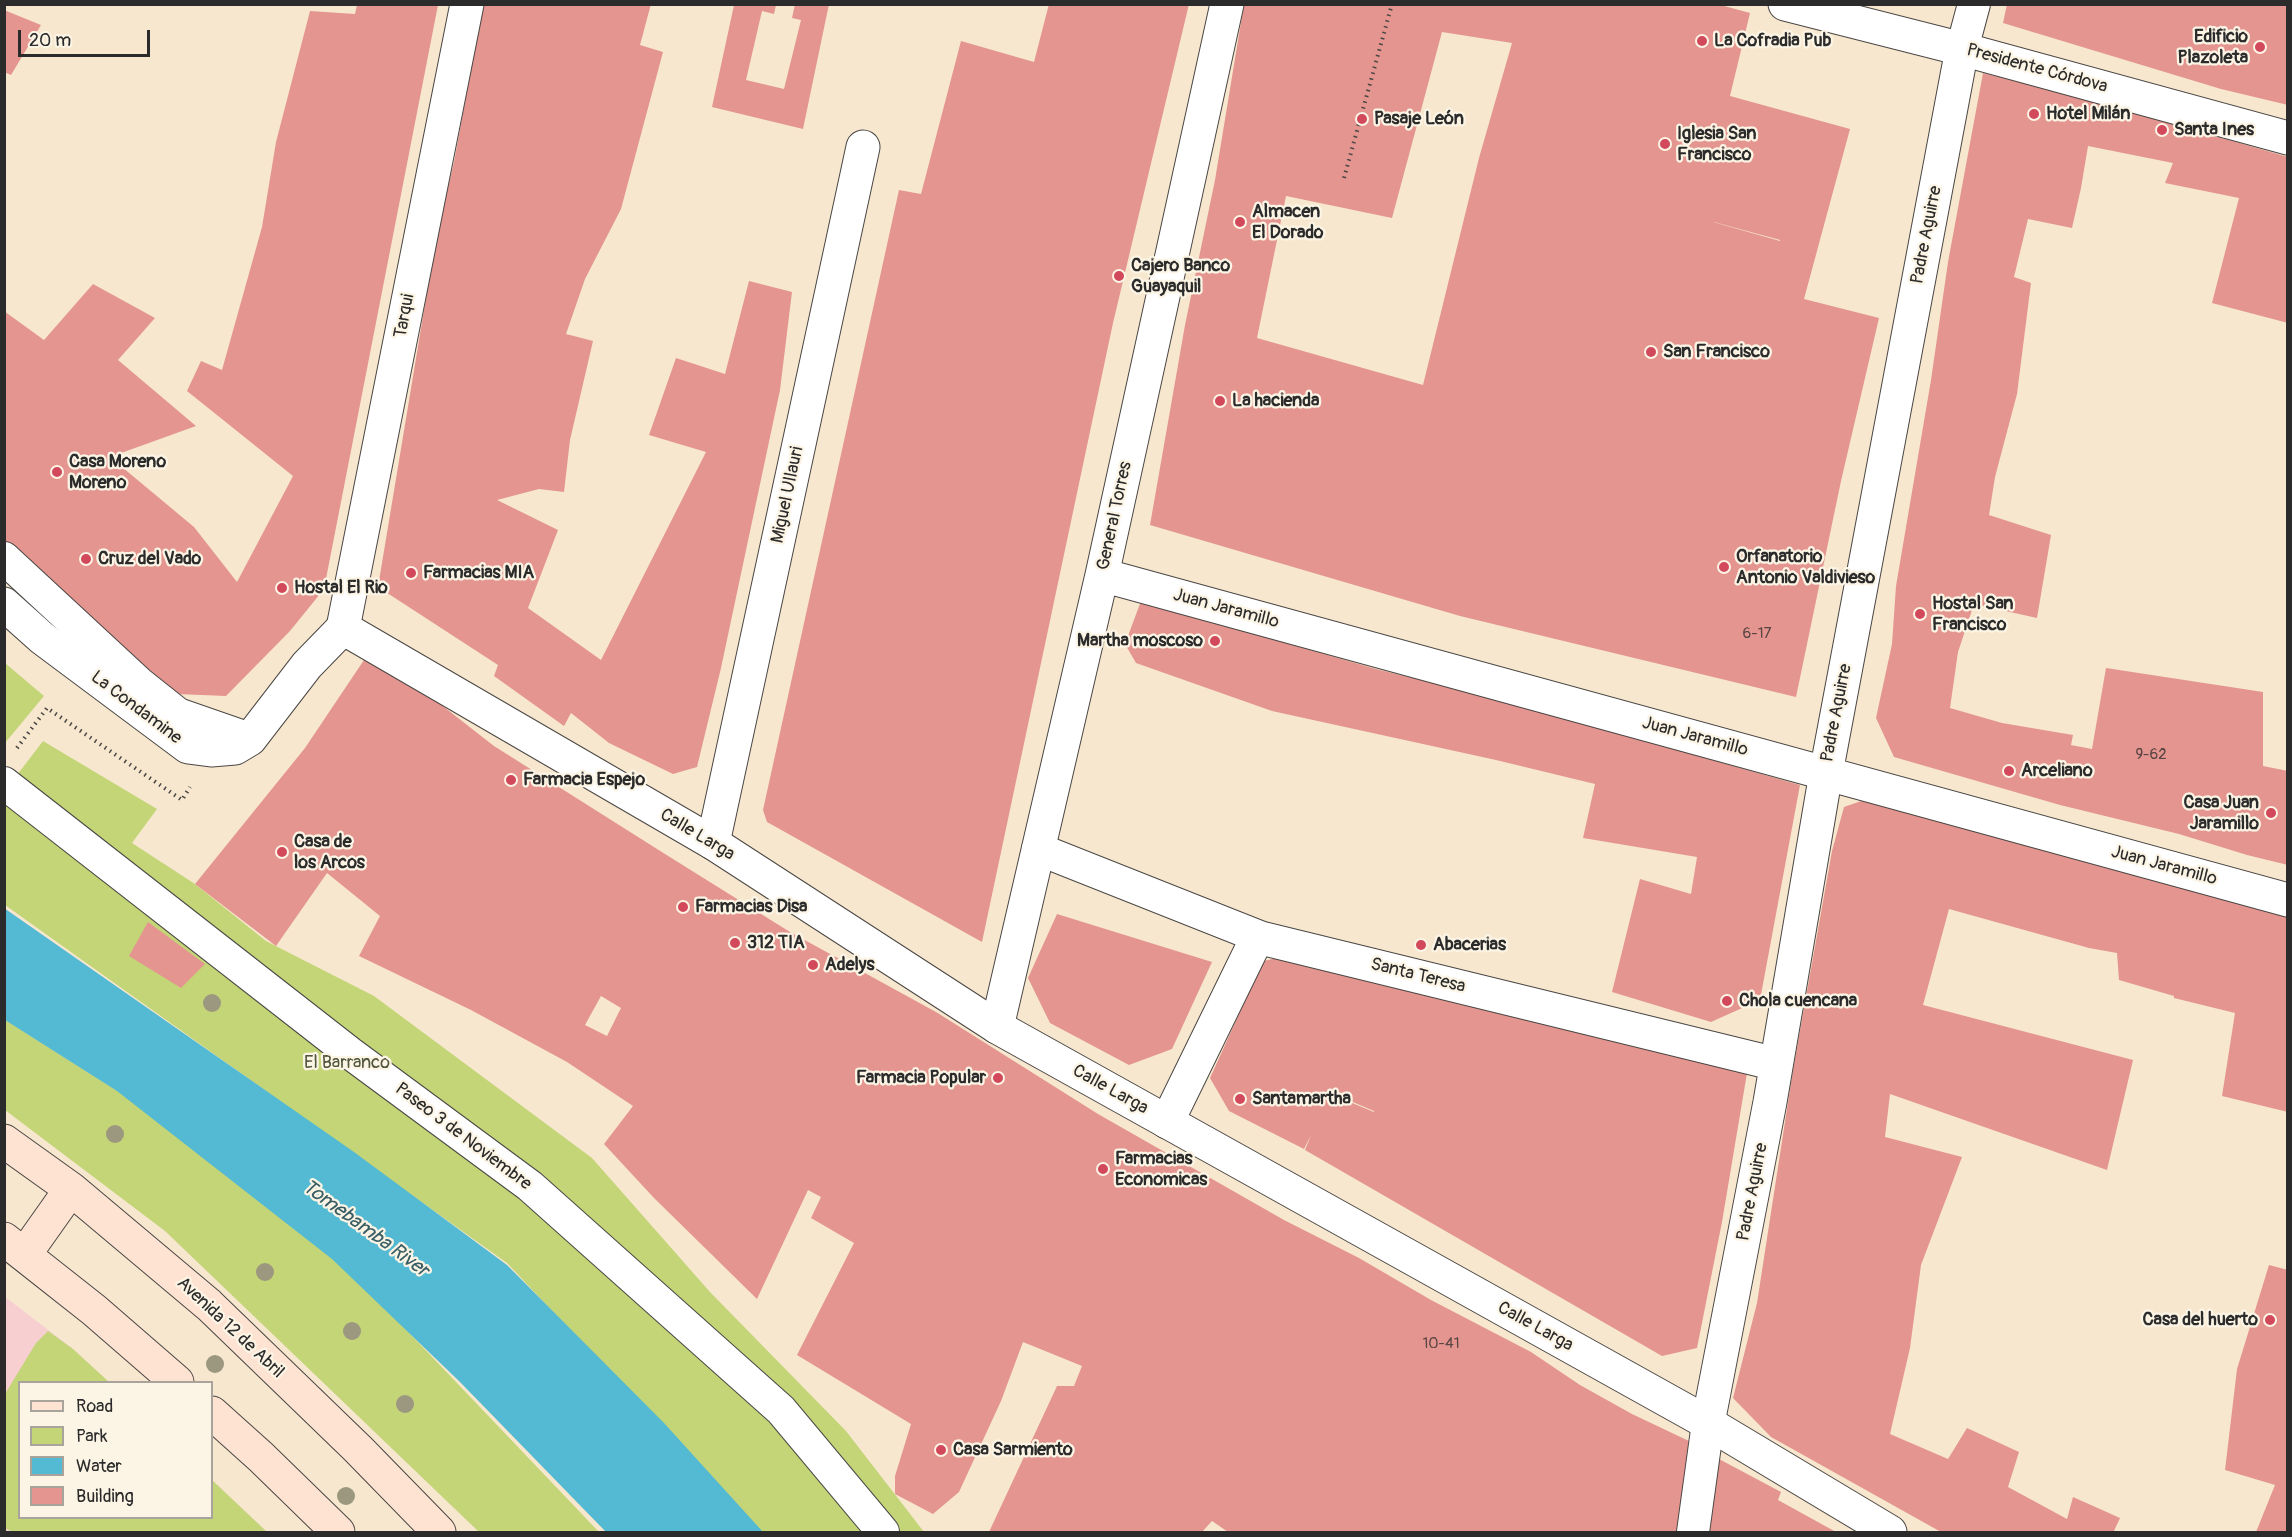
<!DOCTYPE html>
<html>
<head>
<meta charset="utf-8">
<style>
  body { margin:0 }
  #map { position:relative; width:2292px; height:1537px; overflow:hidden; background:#f7e7cf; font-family:Pangolin,sans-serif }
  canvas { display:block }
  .frame { position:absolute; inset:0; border:6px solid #2b2b2b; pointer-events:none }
  .legend { position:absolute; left:18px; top:1381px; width:195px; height:138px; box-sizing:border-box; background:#fcf5e5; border:2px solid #a8a49b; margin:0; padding:8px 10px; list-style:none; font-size:18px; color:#2b2b2b }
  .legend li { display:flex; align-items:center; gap:12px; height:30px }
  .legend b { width:30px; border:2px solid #a8a49b }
  .scale { position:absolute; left:18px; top:30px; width:132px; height:27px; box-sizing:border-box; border:3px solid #2b2b2b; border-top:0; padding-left:8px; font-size:18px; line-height:21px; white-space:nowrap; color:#2b2b2b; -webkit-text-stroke:4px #fcf5e5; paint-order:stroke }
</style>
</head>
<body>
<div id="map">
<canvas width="2292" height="1537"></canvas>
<div class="frame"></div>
<ul class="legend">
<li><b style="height:8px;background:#fee3d2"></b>Road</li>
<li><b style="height:16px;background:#c4d578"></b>Park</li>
<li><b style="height:16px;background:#54b9d2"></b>Water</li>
<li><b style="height:16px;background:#e49590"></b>Building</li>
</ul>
<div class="scale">20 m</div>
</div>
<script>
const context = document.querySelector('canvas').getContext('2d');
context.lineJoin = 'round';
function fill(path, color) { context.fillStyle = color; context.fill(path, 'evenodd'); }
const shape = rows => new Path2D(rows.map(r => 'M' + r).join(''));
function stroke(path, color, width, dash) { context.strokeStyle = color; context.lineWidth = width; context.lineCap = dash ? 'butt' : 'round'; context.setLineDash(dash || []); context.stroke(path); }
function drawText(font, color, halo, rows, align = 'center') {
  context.font = font + ' Pangolin,sans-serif'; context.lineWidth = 4.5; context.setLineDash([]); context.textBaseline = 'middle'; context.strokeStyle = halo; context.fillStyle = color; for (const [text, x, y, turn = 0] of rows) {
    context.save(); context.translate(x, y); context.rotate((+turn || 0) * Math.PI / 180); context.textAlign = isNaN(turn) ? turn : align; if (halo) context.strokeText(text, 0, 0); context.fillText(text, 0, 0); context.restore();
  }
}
const built = shape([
  [4,1296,73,1349,109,1382,20,1382,20,1518,212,1518,212,1480,267,1532,5,1532]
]);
const green = shape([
  [5,663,44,696,5,743],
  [43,741,157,809,132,843,195,884,266,941,374,996,592,1158,710,1292,846,1431,924,1532,760,1532,507,1263,5,905,4,792],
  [4,1019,119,1092,335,1255,599,1532,479,1532,165,1231,5,1110],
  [48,1331,73,1349,109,1382,20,1382,20,1518,212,1518,212,1480,267,1532,13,1532,5,1528,5,1394,36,1343]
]);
const water = shape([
  [4,908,354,1152,507,1265,664,1423,763,1532,606,1532,460,1382,332,1259,117,1091,5,1020]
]);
const building = shape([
  [483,4,651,4,640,45,663,52,621,209,585,279,566,334,593,341,570,440,564,492,539,489,497,500,558,530,528,608,601,660,706,452,649,435,676,358,725,374,749,281,792,292,780,390,721,668,697,767,673,774,609,743,571,713,564,726,494,676,498,665,378,587,436,238,454,162],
  [795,4,829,4,803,129,712,107,734,5,776,5,774,14,762,11,746,80,784,89,801,20,792,18],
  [1049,4,1189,4,1113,323,982,942,767,822,763,810,899,190,921,194,961,41,1034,62],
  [1244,4,1717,4,1750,13,1730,96,1850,129,1804,299,1879,318,1841,481,1796,697,1460,616,1150,525,1185,325,1215,180],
  [1442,32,1512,43,1479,158,1423,385,1257,338,1286,196,1392,218],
  [1713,222,1714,222,1780,240,1780,241],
  [2007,4,2288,4,2288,105,2221,89,2003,23],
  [357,5,438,5,324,589,290,631,226,696,177,694,4,544,4,311,44,340,93,284,155,318,118,360,196,426,110,457,194,527,237,582,293,476,187,391,201,361,222,370,262,227,276,142,310,11,355,14],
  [4,10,41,25,11,75,4,72],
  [1983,73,2094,101,2288,157,2288,323,2212,303,2239,198,2165,183,2173,163,2088,146,2081,188,2072,228,2028,219,2014,277,2031,283,2017,394,1995,477,1989,515,2051,535,2037,618,1974,604,1958,652,1950,708,2002,723,2073,735,2071,745,2092,749,2106,668,2263,692,2263,766,2288,771,2288,865,2247,855,2179,834,2060,805,1894,757,1876,718,1892,644,1896,586,1931,380,1948,262],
  [1141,601,1376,669,1509,702,1800,785,1760,1000,1711,1022,1612,992,1640,879,1691,894,1697,857,1583,838,1595,784,1496,760,1272,711,1136,663,1125,644],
  [366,657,435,700,494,746,665,854,790,932,936,1012,1098,1114,1284,1220,1359,1258,1431,1300,1531,1352,1580,1385,1632,1414,1689,1441,1677,1532,1228,1532,1212,1521,1202,1532,989,1532,1057,1386,1074,1386,1082,1366,1023,1342,1001,1401,959,1492,933,1514,895,1494,895,1476,911,1424,797,1355,854,1243,811,1218,821,1197,808,1190,757,1299,654,1198,604,1144,633,1106,567,1062,471,1010,359,956,380,916,327,873,276,946,195,884,305,748],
  [601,996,621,1008,607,1036,585,1025],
  [1864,800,2110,869,2202,890,2288,916,2288,1112,2222,1096,2235,1013,2174,998,2174,996,2119,980,2117,953,2089,948,1949,909,1923,1005,2133,1060,2107,1170,1890,1094,1885,1137,1962,1157,1921,1265,1910,1348,1890,1434,1948,1459,1967,1428,2019,1452,2008,1487,2067,1519,2073,1497,2120,1518,2114,1531,2118,1532,1941,1532,1771,1437,1733,1398,1757,1303,1793,1070,1832,851,1844,807],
  [1057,914,1212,962,1172,1049,1129,1065,1050,1023,1028,978],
  [148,922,205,964,181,988,129,956],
  [1296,954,1747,1073,1722,1222,1697,1348,1662,1356,1305,1150,1311,1135,1304,1149,1229,1111,1210,1078,1263,961],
  [1329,1092,1374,1111,1374,1112,1328,1093],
  [2269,1265,2288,1270,2288,1532,2256,1532,2275,1485,2225,1470,2237,1369],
  [1719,1459,1781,1492,1778,1500,1836,1532,1706,1532]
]);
const path = shape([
  [1344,178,1392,4],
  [17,748,47,708,182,800,190,787]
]);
const pedestrian = shape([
  [1962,49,1974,4],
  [4,558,139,683,178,714,250,739],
  [4,783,350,1053,530,1186,781,1410,883,1532],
  [1038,849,1265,939],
  [1693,1532,1708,1423]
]);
const minor = shape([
  [1785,4,1962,49,2288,138],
  [1102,575,2288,900],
  [343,628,467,4],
  [713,843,863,147],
  [997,1027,1102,575,1227,4],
  [1167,1122,1255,942,1265,939,1776,1064],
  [1708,1423,1770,1102,1826,773,1962,49]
]);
const tertiary = shape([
  [4,604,42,638,188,747,211,750,235,748,250,739,307,665,343,628,713,843,997,1027,1708,1423,1890,1532]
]);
const secondary = shape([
  [4,1141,71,1189,209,1305,358,1449,439,1532],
  [4,1239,94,1310,177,1382],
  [25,1254,71,1189],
  [212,1413,261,1457,338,1532]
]);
const trees = [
  [212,1003],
  [115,1134],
  [265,1272],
  [352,1331],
  [215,1364],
  [405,1404],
  [346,1496]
];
const markers = [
  [1702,41,6,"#d1495b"],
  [2260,47,6,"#d1495b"],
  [2034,114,6,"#d1495b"],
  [1362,119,6,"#d1495b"],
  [2162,130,6,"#d1495b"],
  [1665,144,6,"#d1495b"],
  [1240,222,6,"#d1495b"],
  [1119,276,6,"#d1495b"],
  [1651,352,6,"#d1495b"],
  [1220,401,6,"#d1495b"],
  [57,472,6,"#d1495b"],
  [86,559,6,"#d1495b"],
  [1724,567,6,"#d1495b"],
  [411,573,6,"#d1495b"],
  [282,588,6,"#d1495b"],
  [1920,614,6,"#d1495b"],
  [1215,641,6,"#d1495b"],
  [2009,771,6,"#d1495b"],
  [511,780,6,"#d1495b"],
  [2271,813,6,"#d1495b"],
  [282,852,6,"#d1495b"],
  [683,907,6,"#d1495b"],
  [735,943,6,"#d1495b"],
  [1421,945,6,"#d1495b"],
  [813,965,6,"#d1495b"],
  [1727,1001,6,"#d1495b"],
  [998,1078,6,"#d1495b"],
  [1240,1099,6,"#d1495b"],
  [1103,1169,6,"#d1495b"],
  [2270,1320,6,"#d1495b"],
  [941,1450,6,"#d1495b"]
];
const numberNames = [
  ["6-17",1757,634],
  ["9-62",2151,755],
  ["10-41",1441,1344]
];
const poiNames = [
  ["Edificio",2248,37,"right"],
  ["Plazoleta",2248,58,"right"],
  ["La Cofradia Pub",1714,41],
  ["Hotel Milán",2046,114],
  ["Pasaje León",1374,119],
  ["Santa Ines",2174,130],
  ["Iglesia San",1677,134],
  ["Francisco",1677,155],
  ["Almacen",1252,212],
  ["El Dorado",1252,233],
  ["Cajero Banco",1131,266],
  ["Guayaquil",1131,287],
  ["San Francisco",1663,352],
  ["La hacienda",1232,401],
  ["Casa Moreno",69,462],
  ["Moreno",69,483],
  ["Orfanatorio",1736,557],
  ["Antonio Valdivieso",1736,578],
  ["Cruz del Vado",98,559],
  ["Farmacias MIA",423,573],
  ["Hostal El Rio",294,588],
  ["Hostal San",1932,604],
  ["Francisco",1932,625],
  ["Martha moscoso",1203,641,"right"],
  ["Arceliano",2021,771],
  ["Farmacia Espejo",523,780],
  ["Casa Juan",2259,803,"right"],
  ["Jaramillo",2259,824,"right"],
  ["Casa de",294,842],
  ["los Arcos",294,863],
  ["Farmacias Disa",695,907],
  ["312 TIA",747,943],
  ["Abacerias",1433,945],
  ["Adelys",825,965],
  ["Chola cuencana",1739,1001],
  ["Farmacia Popular",986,1078,"right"],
  ["Santamartha",1252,1099],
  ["Farmacias",1115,1159],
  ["Economicas",1115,1180],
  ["Casa del huerto",2258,1320,"right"],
  ["Casa Sarmiento",953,1450]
];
const streetNames = [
  ["Presidente Córdova",2037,69,15],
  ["Padre Aguirre",1927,235,-79],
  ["Tarqui",405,316,-79],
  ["Miguel Ullauri",788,495,-78],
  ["General Torres",1115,516,-78],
  ["Juan Jaramillo",1226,609,15],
  ["La Condamine",136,708,37],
  ["Padre Aguirre",1837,713,-79],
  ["Juan Jaramillo",1695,737,15],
  ["Calle Larga",697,835,31],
  ["Juan Jaramillo",2164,866,15],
  ["Santa Teresa",1418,976,14],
  ["Calle Larga",1110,1090,29],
  ["Paseo 3 de Noviembre",463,1137,37],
  ["Padre Aguirre",1753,1192,-79],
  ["Calle Larga",1535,1327,29],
  ["Avenida 12 de Abril",230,1328,43]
];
const parkNames = [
  ["El Barranco",347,1063]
];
const waterNames = [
  ["Tomebamba River",365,1229,36]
];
fill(built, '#f7cfd0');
fill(green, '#c4d578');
fill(water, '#54b9d2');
fill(building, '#e49590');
stroke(pedestrian, '#4a4744', 34);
stroke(minor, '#4a4744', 35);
stroke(tertiary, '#4a4744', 35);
stroke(secondary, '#4a4744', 35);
stroke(path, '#4a4744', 4, [1.5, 4.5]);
stroke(pedestrian, '#fff', 32);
stroke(minor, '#fff', 33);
stroke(tertiary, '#fff', 33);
stroke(secondary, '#fee3d2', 33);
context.fillStyle = '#9c977f';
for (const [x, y] of trees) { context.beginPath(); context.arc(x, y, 9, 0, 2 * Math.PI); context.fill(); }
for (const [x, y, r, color] of markers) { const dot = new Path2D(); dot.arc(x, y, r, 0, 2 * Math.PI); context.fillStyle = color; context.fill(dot); stroke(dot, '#fcf5e5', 2); }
drawText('15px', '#594644', null, numberNames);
drawText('bold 18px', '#2b2b2b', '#fcf5e5', poiNames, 'left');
drawText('18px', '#2b2b2b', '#fcf5e5', streetNames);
drawText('18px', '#51563e', '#fcf5e5', parkNames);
drawText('italic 20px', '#395d65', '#fcf5e5', waterNames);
</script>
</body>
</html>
